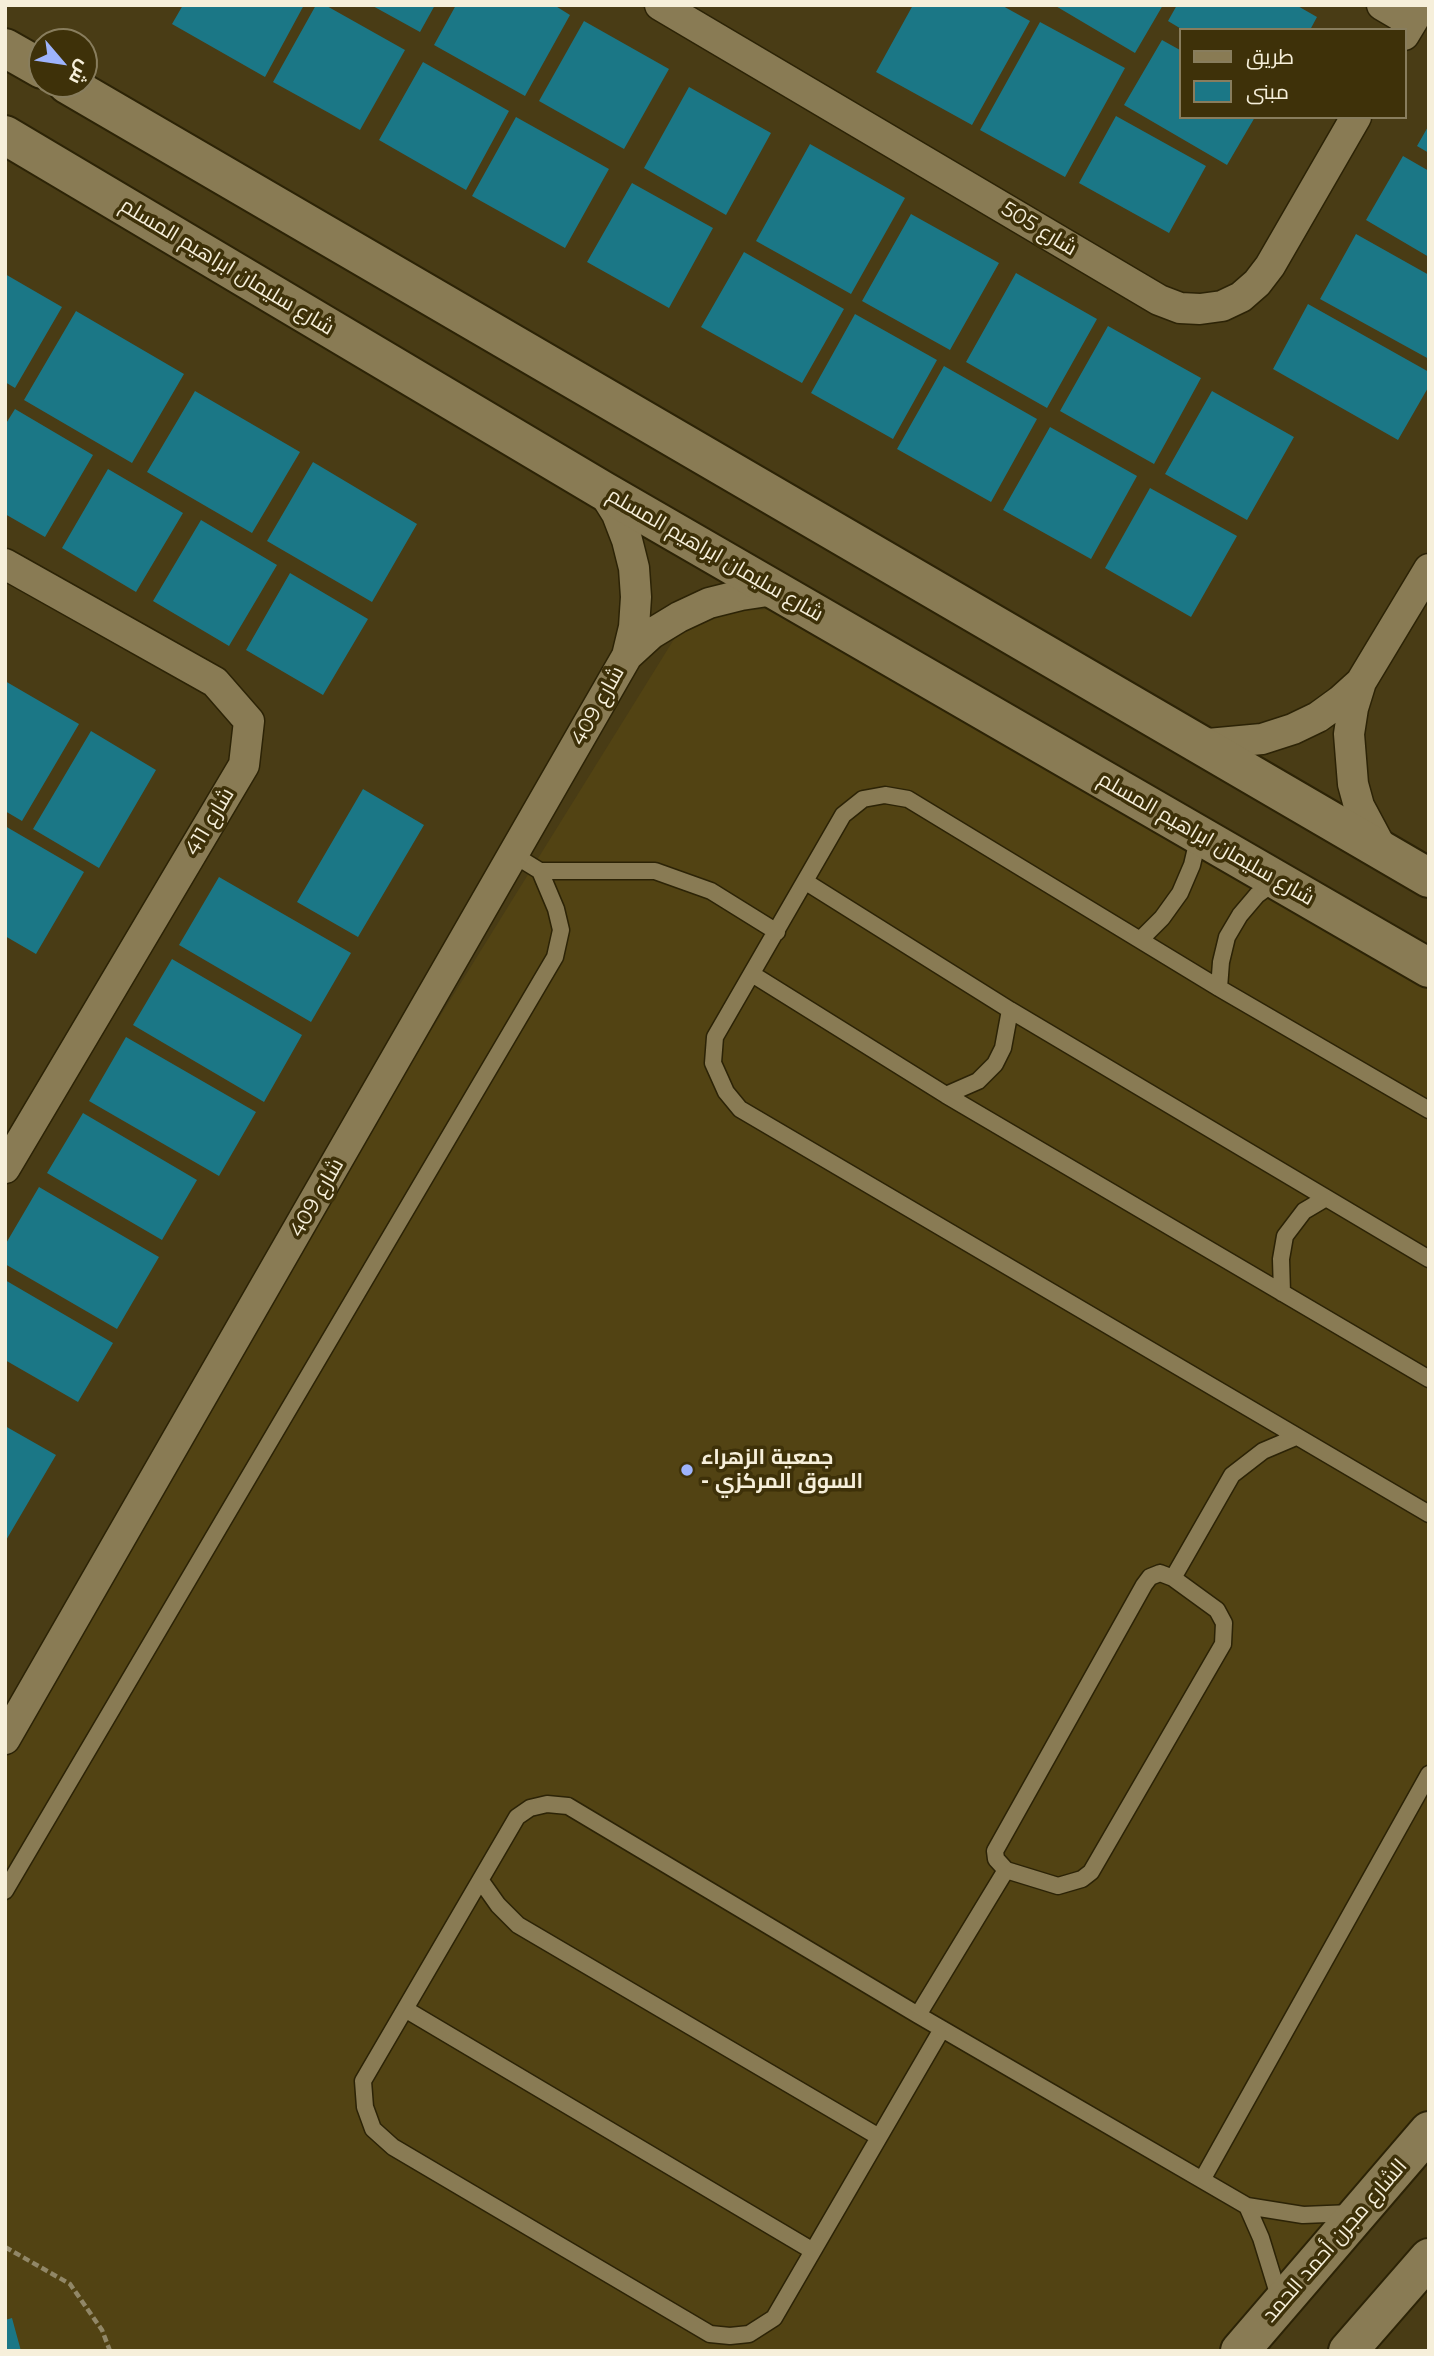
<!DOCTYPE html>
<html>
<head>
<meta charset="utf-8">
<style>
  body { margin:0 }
  #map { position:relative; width:1434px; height:2356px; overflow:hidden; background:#493c15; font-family:Montserrat,Cairo,sans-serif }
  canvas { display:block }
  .frame { position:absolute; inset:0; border:7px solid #f6efda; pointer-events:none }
  .legend { position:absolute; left:1179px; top:28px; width:228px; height:91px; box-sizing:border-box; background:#3e3109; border:2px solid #887d5d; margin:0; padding:9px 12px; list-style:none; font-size:21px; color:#f6efda }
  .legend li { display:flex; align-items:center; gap:14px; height:35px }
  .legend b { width:35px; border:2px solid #887d5d }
  .north { position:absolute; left:28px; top:28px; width:70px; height:70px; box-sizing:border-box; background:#3e3109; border:2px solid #887d5d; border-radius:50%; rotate:119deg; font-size:19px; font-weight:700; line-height:28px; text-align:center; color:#f6efda }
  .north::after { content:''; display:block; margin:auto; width:24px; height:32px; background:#9eb4fd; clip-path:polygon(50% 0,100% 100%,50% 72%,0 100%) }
</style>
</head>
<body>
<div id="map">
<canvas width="1434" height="2356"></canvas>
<div class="frame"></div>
<ul class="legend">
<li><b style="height:9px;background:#897b54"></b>طريق</li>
<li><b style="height:19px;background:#1b7786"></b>مبنى</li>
</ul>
<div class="north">ش</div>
</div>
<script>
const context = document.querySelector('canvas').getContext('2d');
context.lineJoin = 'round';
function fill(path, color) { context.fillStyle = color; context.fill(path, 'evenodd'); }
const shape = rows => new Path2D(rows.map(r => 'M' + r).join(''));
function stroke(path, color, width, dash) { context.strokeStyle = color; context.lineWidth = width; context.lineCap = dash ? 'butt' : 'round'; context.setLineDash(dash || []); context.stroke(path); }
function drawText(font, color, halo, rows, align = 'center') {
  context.font = font + ' Montserrat,Cairo,sans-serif'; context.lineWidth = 7; context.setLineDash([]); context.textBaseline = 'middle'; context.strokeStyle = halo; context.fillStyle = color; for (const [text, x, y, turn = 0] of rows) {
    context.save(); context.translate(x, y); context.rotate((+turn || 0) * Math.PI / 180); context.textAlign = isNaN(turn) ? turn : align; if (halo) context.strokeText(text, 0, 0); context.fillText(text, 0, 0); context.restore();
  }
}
const built = shape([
  [771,609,1429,968,1429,2131,1239,2351,5,2351,5,1739,192,1416,676,636,724,612]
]);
const building = shape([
  [183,5,304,5,265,77,172,24],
  [316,5,325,5,405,50,360,130,273,82],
  [371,5,435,5,420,32],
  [456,5,554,5,570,15,525,96,434,45],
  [913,5,1001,5,1030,21,972,125,876,72],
  [1054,5,1163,5,1135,53],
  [1177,5,1296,5,1317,17,1310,30,1183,30,1168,21],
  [584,21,669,69,624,149,539,101],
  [1040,22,1125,68,1065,177,980,130],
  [1162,40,1180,50,1180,117,1255,117,1227,165,1124,105],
  [423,62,509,111,466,190,379,140],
  [689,87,771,133,726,215,644,168],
  [1116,116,1206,166,1169,233,1079,183],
  [516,117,609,169,565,248,472,196],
  [1429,125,1429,153,1417,146],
  [810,144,905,198,851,294,756,241],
  [1403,156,1429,171,1429,257,1366,220],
  [632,183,713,228,669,308,587,262],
  [911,214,999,263,950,350,862,301],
  [1356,234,1429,275,1429,359,1320,299],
  [744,252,844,309,802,383,701,327],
  [1016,273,1097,319,1047,408,966,362],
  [5,274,62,307,15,388,5,382],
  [1308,304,1429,372,1429,386,1398,440,1273,369],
  [76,311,184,374,132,463,24,400],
  [855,314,937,360,893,439,811,393],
  [1108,326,1201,378,1154,464,1060,411],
  [944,366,1037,419,991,502,897,449],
  [195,391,300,452,252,533,147,472],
  [1212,391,1294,437,1247,520,1165,474],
  [15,409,93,455,45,537,5,514,5,425],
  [1050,427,1137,476,1091,559,1003,510],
  [313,462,417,524,372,602,267,541],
  [108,469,183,513,136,592,62,548],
  [1150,488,1237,536,1191,617,1105,568],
  [201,520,277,565,229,646,153,601],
  [290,573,368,619,323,695,246,650],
  [5,681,79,724,22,821,5,811],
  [91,731,156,770,99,868,33,829],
  [363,789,424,825,358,937,297,902],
  [5,826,84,872,36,954,5,936],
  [219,877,351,953,311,1022,179,945],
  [172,959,302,1035,264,1102,133,1025],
  [126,1037,256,1112,219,1176,89,1101],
  [83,1113,197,1180,162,1240,47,1173],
  [39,1187,159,1257,117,1329,5,1264,5,1245],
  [5,1280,113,1343,78,1402,5,1360],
  [5,1426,56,1455,5,1542],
  [12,2318,21,2351,5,2351,5,2320]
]);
const path = shape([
  [5,2247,70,2284,102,2330,110,2351]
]);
const lane = shape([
  [540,871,655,871,711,891,777,932],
  [806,882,1010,1010,1429,1259],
  [1140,940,1162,918,1180,893,1192,865,1199,835],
  [752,974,946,1095,1429,1379],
  [1219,988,1221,962,1227,937,1240,915,1257,895,1276,881],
  [946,1095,978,1081,995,1064,1003,1048,1010,1010],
  [1429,1110,1219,988,908,799,885,795,863,799,843,815,715,1037,713,1063,726,1092,740,1109,1429,1514],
  [1282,1293,1281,1259,1285,1236,1304,1211,1326,1198],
  [1160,1573,1173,1578,1217,1610,1224,1623,1223,1644,1091,1872,1082,1879,1058,1886,1006,1870,996,1859,995,1851,1144,1585,1150,1577,1160,1573],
  [1173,1578,1232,1475,1263,1451,1296,1437],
  [481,1881,498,1905,518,1925,879,2137],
  [5,1891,555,957,561,930,556,909,540,871,514,855],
  [405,2009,813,2251],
  [918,2015,1006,1870],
  [942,2029,774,2318,749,2334,730,2336,710,2334,393,2147,373,2129,365,2107,363,2081,517,1817,530,1808,547,1804,568,1806,918,2015,1247,2206,1303,2215,1352,2213],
  [1202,2180,1429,1774],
  [1247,2206,1261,2238,1280,2300]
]);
const street = shape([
  [660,5,1159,300,1180,308,1200,309,1222,306,1241,297,1257,283,1270,266,1356,117],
  [1382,5,1411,22],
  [1404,35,1422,5],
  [5,564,215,682,249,721,244,765,5,1168],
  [627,656,651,634,679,617,709,603,741,595,774,590],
  [1197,745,1262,739,1293,729,1318,717,1340,701,1361,682],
  [1383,851,1359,806,1353,784,1349,734,1353,708,1361,682,1429,569],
  [5,1739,627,656,634,627,636,597,634,568,627,540,617,514,602,490]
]);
const secondary = shape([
  [5,48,42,69],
  [67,84,1429,878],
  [5,135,602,490,1429,968],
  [1240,2351,1429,2131],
  [1348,2351,1429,2258]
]);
const markers = [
  [687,1470,7,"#9eb4fd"]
];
const streetNames = [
  ["شارع 505",1039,229,31],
  ["شارع سليمان ابراهيم المسلم",227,267,31],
  ["شارع سليمان ابراهيم المسلم",715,555,30],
  ["شارع 409",598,706,-61],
  ["شارع 411",210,822,-59],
  ["شارع سليمان ابراهيم المسلم",1206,839,30],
  ["شارع 409",317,1198,-60],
  ["الشارع مجرن أحمد الحمد",1335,2241,-49]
];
const poiNames = [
  ["جمعية الزهراء",701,1458],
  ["- السوق المركزي",701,1482]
];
fill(built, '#524313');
fill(building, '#1b7786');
stroke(lane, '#2c2306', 19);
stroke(street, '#2c2306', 33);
stroke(secondary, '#2c2306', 42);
stroke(path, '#918767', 4.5, [7, 3.5]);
stroke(lane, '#897b54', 16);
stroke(street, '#897b54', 30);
stroke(secondary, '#897b54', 38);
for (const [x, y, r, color] of markers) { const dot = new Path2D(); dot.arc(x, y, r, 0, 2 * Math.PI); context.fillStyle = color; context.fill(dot); stroke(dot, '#3e3109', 2.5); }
drawText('21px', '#f6efda', '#3e3109', streetNames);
drawText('bold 21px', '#f6efda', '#3e3109', poiNames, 'left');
</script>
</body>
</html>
